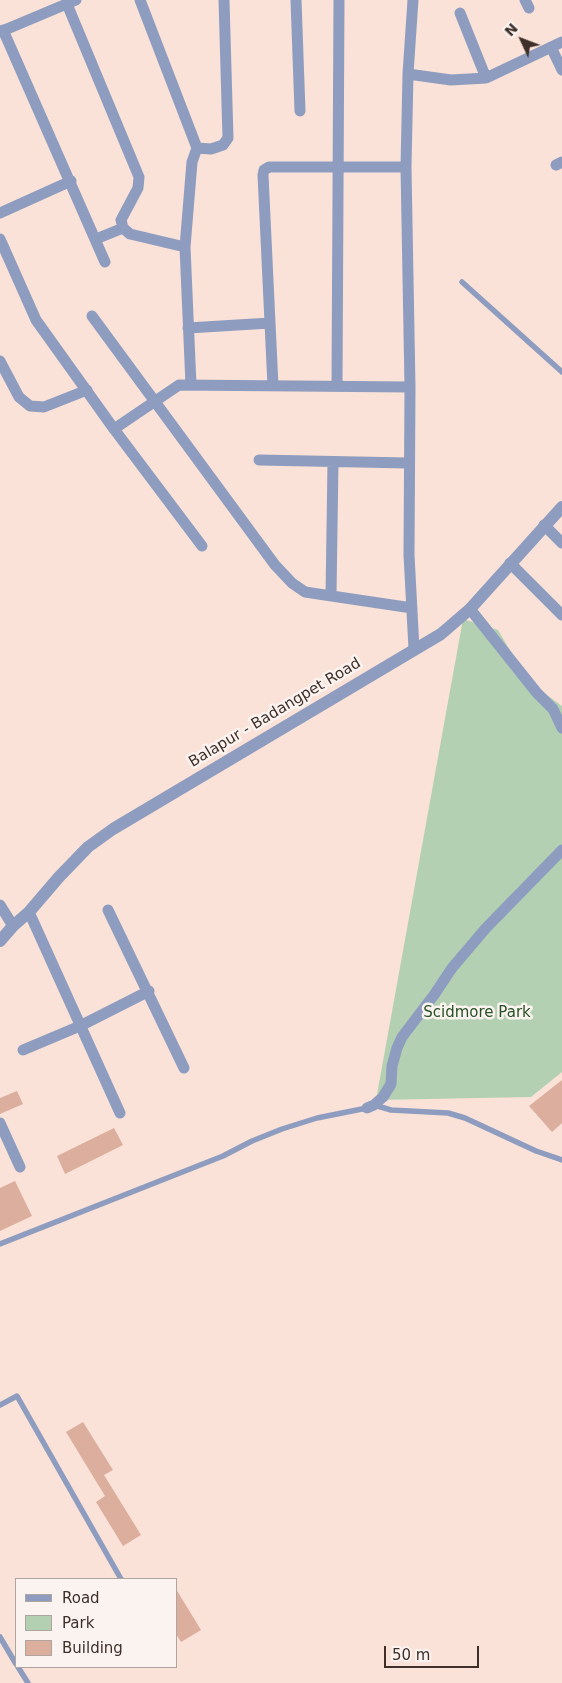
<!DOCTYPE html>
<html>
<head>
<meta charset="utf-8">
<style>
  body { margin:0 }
  #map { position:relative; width:562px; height:1683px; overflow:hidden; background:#fae2d8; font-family:"DejaVu Sans",sans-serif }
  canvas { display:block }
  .legend { position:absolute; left:15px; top:1578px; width:162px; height:90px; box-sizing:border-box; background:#fbf3f0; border:1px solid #afa5a0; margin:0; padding:6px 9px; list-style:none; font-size:15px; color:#3e2f29 }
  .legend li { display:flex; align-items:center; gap:10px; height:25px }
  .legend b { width:25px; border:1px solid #afa5a0 }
  .north { position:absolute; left:497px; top:15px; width:50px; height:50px; -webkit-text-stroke:4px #fbf3f0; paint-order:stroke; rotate:313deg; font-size:14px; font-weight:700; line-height:20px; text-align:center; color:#3e2f29 }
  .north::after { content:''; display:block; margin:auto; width:18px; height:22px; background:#3e2f29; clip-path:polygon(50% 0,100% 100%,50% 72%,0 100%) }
  .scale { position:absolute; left:384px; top:1646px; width:95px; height:22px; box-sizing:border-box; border:2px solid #3e2f29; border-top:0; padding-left:6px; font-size:15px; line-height:18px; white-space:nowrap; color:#3e2f29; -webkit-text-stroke:4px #fbf3f0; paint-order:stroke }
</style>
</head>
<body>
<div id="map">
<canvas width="562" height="1683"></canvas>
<ul class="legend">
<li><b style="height:6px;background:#8e9dbf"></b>Road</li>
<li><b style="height:14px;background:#b4d0b2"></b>Park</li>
<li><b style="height:14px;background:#dbae9d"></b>Building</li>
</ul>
<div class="north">N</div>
<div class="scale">50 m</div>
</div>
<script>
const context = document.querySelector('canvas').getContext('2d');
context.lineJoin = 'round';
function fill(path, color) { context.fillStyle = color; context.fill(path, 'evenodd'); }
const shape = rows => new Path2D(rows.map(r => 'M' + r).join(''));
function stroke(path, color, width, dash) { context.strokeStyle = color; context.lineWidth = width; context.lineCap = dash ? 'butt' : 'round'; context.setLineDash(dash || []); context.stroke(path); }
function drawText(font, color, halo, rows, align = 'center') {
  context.font = font + ' "DejaVu Sans",sans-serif'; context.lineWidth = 5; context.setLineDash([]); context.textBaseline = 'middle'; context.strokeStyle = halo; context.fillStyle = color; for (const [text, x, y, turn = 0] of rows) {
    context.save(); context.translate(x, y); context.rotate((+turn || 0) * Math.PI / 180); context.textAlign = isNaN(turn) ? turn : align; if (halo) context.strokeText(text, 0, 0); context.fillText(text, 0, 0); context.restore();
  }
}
const green = shape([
  [463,619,498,630,529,682,562,706,562,1072,531,1097,376,1100]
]);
const building = shape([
  [562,1080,562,1123,552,1132,529,1106],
  [17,1091,23,1104,0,1114,0,1098],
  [114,1128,123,1145,65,1174,57,1156],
  [15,1181,32,1216,0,1231,0,1188],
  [83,1422,113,1470,104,1475,141,1535,123,1546,96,1502,105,1496,66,1432],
  [176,1589,201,1630,181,1642,176,1634]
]);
const service = shape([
  [462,282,562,372],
  [374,1105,391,1110,448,1113,465,1118,536,1151,562,1160],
  [0,1244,223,1156,252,1141,282,1129,317,1118,367,1108],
  [0,1405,17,1396,121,1579],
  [0,1637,16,1664],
  [18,1667,28,1683]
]);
const minor = shape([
  [140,0,197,148,192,162,185,247,191,385],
  [296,0,300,111],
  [413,0,408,74,406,167,410,387,409,555,414,649],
  [525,0,529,8],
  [67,4,139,177,138,188,121,220,123,228,130,234,185,247],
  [460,13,486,78],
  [3,30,105,262],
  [0,32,76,0],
  [551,47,562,70],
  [408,74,451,80,486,78,562,42],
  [197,148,211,149,223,145,228,138,224,0],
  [556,165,562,162],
  [0,213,71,181],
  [0,239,36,320,114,429,202,546],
  [96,239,123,228],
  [92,316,275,565,292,583,305,592,412,608],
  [188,328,270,323],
  [0,361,19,397,30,406,44,407,87,390],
  [273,386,263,175,264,170,269,167,406,167],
  [337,386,339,0],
  [114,429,179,385,410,387],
  [259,460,408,463],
  [544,525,562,543],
  [510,563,562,615],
  [331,596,333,462],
  [470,609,537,693,553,709,562,728],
  [0,905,13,926],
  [108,910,184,1068],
  [29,912,120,1113],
  [23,1050,80,1026,149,991],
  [367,1108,374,1105,383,1097,391,1084,392,1066,397,1048,402,1037,434,995,452,968,486,928,562,850],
  [0,1123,20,1167]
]);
const tertiary = shape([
  [0,941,13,926,29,912,59,877,88,847,113,829,441,634,470,609,562,507]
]);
const streetNames = [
  ["Balapur - Badangpet Road",275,713,-31]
];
const parkNames = [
  ["Scidmore Park",477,1013]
];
fill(green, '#b4d0b2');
fill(building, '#dbae9d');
stroke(service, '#8e9dbf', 5.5);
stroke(minor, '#8e9dbf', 11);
stroke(tertiary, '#8e9dbf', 12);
drawText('15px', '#3e2f29', '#fbf3f0', streetNames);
drawText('15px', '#255124', '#fbf3f0', parkNames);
</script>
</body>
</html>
